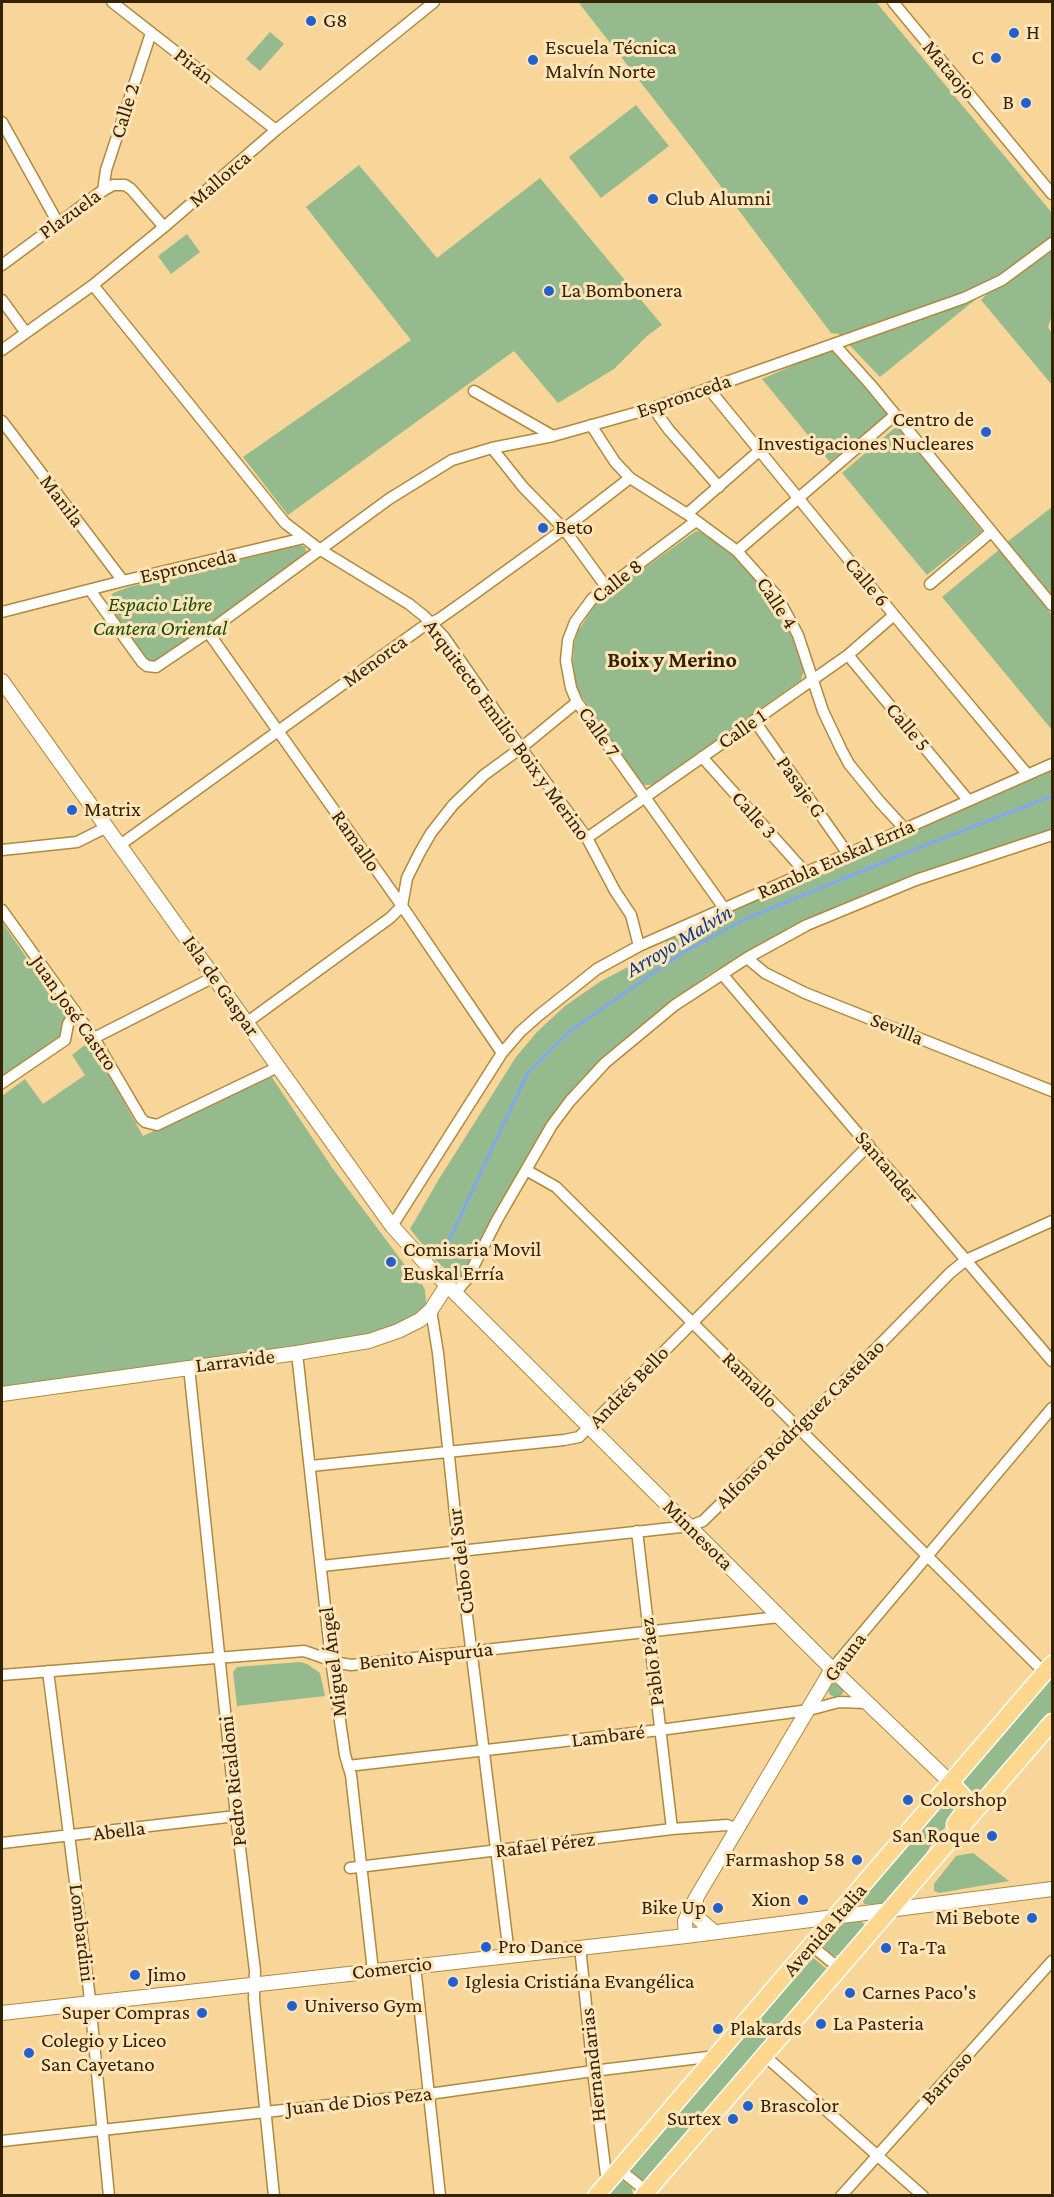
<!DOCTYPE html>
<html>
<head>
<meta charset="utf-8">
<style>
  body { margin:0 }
  #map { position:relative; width:1054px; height:2197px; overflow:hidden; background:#f8d69a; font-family:"Crimson Pro",serif }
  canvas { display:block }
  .frame { position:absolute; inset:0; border:3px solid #342302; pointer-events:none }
</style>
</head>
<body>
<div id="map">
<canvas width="1054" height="2197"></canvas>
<div class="frame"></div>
</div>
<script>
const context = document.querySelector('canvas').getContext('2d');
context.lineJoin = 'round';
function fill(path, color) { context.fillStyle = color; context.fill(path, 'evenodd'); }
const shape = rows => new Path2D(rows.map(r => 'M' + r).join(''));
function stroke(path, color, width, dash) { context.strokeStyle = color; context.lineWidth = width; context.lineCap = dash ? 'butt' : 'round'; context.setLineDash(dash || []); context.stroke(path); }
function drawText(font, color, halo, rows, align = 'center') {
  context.font = font + ' "Crimson Pro",serif'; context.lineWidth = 6; context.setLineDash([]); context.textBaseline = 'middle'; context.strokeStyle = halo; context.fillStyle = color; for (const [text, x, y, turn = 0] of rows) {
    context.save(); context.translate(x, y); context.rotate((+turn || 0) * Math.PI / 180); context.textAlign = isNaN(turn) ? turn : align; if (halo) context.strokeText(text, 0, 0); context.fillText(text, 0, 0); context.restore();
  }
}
const green = shape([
  [580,2,876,2,1052,213,1052,316,1048,327,1052,334,1052,385,981,300,988,293,986,291,880,377,839,334,831,333,698,156,579,3],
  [270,32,284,44,260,71,246,59],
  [636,105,669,146,601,198,569,157],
  [359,165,437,258,540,178,662,325,647,336,614,369,558,403,514,351,288,515,243,457,411,340,306,207],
  [187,234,200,252,171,274,158,256],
  [830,349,871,393,887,414,830,462,762,379],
  [897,426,982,531,927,575,842,473],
  [1052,507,1052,595,1007,542],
  [696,531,705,533,734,557,768,594,789,629,804,671,801,680,652,785,646,785,642,784,582,697,575,685,573,664,574,644,578,631,597,602],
  [300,545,305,547,307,553,173,653,155,662,145,658,108,606,108,602,113,593,129,587],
  [1000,549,1052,615,1052,730,942,597],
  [1052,771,1052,829,931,870,801,923,769,939,710,974,657,1012,626,1039,593,1068,560,1106,460,1279,456,1278,435,1260,410,1229,439,1179,516,1057,537,1032,565,1006,601,981,626,968,648,962,661,954,667,940],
  [2,922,67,1017,58,1040,2,1077],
  [86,1044,110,1077,143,1136,271,1076,333,1169,419,1284,422,1284,425,1290,426,1303,422,1312,396,1325,371,1334,328,1342,2,1388,2,1096,25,1079,43,1104,85,1075,72,1055],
  [300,1662,307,1664,320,1673,325,1696,237,1706,233,1672,237,1667],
  [1052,1675,1052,1712,968,1809,961,1783,963,1780],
  '828 1689a8 8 0 1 1 16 0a8 8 0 1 1-16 0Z',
  [952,1795,959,1801,954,1816,930,1846,924,1860,888,1901,880,1905,864,1904,862,1897],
  [973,1853,1009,1881,939,1893,934,1891,934,1884,956,1856],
  [861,1921,864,1924,864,1929,843,1955,833,1956,822,1945,840,1924],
  [811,1956,829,1971,647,2180,642,2182,630,2172,629,2169],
  [623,2181,632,2188,633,2195,605,2196,618,2182]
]);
const stream = shape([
  [441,1253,449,1240,527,1074,570,1031,679,955,743,920,923,846,1052,796]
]);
const minor = shape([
  [112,2,276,130],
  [893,2,1052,194],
  [2,122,58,223],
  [103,191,106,170,151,33],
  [2,265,99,193,113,185,125,185,131,189,164,227],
  [93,285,285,523,319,549,409,604,424,616,444,637,521,748,587,838,615,891,631,915,639,946],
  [2,300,26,333],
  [834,344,870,384,1052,605],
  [2,350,93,285,164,227,276,130,434,2],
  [709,389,894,615,1027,774],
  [474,391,553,436],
  [653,408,669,430,719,487],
  [2,421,123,581],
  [591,425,615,462,630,478,687,514,737,551,777,596,798,635,823,711,841,749,849,764,880,802,904,828],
  [492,448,523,487,564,529,607,588],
  [687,514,759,451],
  [696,521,592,599,575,622,568,640,566,661,571,688,577,702,724,908],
  [737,551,895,415],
  [930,584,991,532],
  [90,590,142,662,147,666,156,667,208,632,389,499,452,460,492,448,553,436,653,408,964,298,1002,280,1052,243],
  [2,612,123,581,304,538],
  [208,632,402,906,502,1053],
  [848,655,968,800],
  [754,720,848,854],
  [702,757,806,873],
  [587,838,848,655,894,615],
  [120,845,421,628,439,619,470,597,564,529,630,478],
  [2,850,77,842,107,827],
  [2,910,94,1038,141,1118,145,1122,157,1125,278,1067],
  [747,958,765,973,805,993,1052,1091],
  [722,974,1052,1361],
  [246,1023,390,918,402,906,407,878,420,852,431,833,453,805,484,775,521,748,577,702],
  [94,1038,214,977],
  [2,1083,65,1040,68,1024,75,1011],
  [526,1170,556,1187,566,1197,1045,1673],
  [392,1226,502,1053,520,1032,538,1016,597,969,639,946,1052,764],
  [456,1292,467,1279,497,1220,552,1125,570,1101,605,1063,675,1005,747,958,807,925,916,880,1052,835],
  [431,1310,438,1353,459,1551,509,1954],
  [297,1353,331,1660,345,1755,351,1775,373,1971],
  [189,1367,236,1816,255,1971,254,1999,274,2196],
  [311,1466,564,1440,579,1437,869,1145],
  [637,1531,672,1829],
  [322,1566,690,1526,703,1521,798,1428,950,1273,966,1260,1052,1221],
  [832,1669,1052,1408],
  [48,1671,89,1991,109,2196],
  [2,1675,304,1651,339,1663,351,1665,779,1617],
  [348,1766,660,1730,809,1710,839,1702,867,1703],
  [2,1843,236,1816],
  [350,1868,672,1829,727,1825,738,1829],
  [812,1946,840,1969],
  [580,1947,593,2071,607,2183],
  [415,1966,440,2196],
  [765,2056,923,2196],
  [2,2141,429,2094,593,2071,716,2056],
  [619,2169,651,2195],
  [841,2196,1052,1961]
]);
const tertiary = shape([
  [2,681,392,1226,429,1267,832,1669,951,1783],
  [2,1394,297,1353,369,1341,398,1331,420,1320,431,1310,447,1285],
  [696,1898,696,1909,699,1919,714,1932],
  [686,1936,685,1921,696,1898,832,1669],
  [2,2013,686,1936,1052,1889]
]);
const primary = shape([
  [951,1783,963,1796,964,1801,965,1810,955,1824],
  [596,2196,1052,1664],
  [643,2196,1052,1722]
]);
const markers = [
  [311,21,6,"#2261cd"],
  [1014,33,6,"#2261cd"],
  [996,58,6,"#2261cd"],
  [533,60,6,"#2261cd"],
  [1026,103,6,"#2261cd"],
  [653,199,6,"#2261cd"],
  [549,291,6,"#2261cd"],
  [986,432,6,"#2261cd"],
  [543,528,6,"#2261cd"],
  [72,810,6,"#2261cd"],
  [391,1262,6,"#2261cd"],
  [908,1800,6,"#2261cd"],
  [992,1836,6,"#2261cd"],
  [857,1860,6,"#2261cd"],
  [803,1900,6,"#2261cd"],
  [718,1908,6,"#2261cd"],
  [1032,1918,6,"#2261cd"],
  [486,1947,6,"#2261cd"],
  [886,1948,6,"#2261cd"],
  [135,1975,6,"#2261cd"],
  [453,1982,6,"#2261cd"],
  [850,1993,6,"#2261cd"],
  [292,2006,6,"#2261cd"],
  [202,2013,6,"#2261cd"],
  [821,2024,6,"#2261cd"],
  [718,2029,6,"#2261cd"],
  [29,2053,6,"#2261cd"],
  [748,2106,6,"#2261cd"],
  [733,2119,6,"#2261cd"]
];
const poiNames = [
  ["G8",323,21],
  ["H",1026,33],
  ["Escuela Técnica",545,48],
  ["Malvín Norte",545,72],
  ["C",984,58,"right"],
  ["B",1014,103,"right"],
  ["Club Alumni",665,199],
  ["La Bombonera",561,291],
  ["Centro de",974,420,"right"],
  ["Investigaciones Nucleares",974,444,"right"],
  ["Beto",555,528],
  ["Matrix",84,810],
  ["Comisaria Movil",403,1250],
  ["Euskal Erría",403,1274],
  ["Colorshop",920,1800],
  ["San Roque",980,1836,"right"],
  ["Farmashop 58",845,1860,"right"],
  ["Xion",791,1900,"right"],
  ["Bike Up",706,1908,"right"],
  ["Mi Bebote",1020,1918,"right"],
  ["Pro Dance",498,1947],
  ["Ta-Ta",898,1948],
  ["Jimo",147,1975],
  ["Iglesia Cristiána Evangélica",465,1982],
  ["Carnes Paco's",862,1993],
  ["Universo Gym",304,2006],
  ["Super Compras",190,2013,"right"],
  ["La Pasteria",833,2024],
  ["Plakards",730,2029],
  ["Colegio y Liceo",41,2041],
  ["San Cayetano",41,2065],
  ["Brascolor",760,2106],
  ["Surtex",721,2119,"right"]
];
const streetNames = [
  ["Pirán",194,66,38],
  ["Mataojo",949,70,50],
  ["Calle 2",125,111,-73],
  ["Mallorca",220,179,-41],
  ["Plazuela",70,214,-36],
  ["Espronceda",684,396,-19],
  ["Manila",62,501,53],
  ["Espronceda",188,566,-13],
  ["Calle 8",617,581,-38],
  ["Calle 6",867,582,50],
  ["Calle 4",777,603,57],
  ["Menorca",375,661,-36],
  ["Calle 5",908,727,50],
  ["Calle 1",742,729,-35],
  ["Arquitecto Emilio Boix y Merino",507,730,54],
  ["Calle 7",599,732,55],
  ["Pasaje G",801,787,55],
  ["Calle 3",754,815,48],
  ["Ramallo",356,841,55],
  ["Rambla Euskal Erría",836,859,-24],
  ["Isla de Gaspar",221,986,55],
  ["Juan José Castro",74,1013,55],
  ["Sevilla",897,1029,22],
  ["Santander",887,1167,50],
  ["Larravide",235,1361,-7],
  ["Ramallo",750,1380,45],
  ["Andrés Bello",629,1387,-46],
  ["Alfonso Rodríguez Castelao",800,1424,-45],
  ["Minnesota",698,1535,45],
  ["Cubo del Sur",461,1561,-97],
  ["Benito Aispurúa",426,1656,-6],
  ["Gauna",845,1657,-53],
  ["Miguel Ángel",333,1662,-97],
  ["Pablo Páez",652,1662,-97],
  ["Lambaré",608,1736,-7],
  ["Pedro Ricaldoni",233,1781,-96],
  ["Abella",119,1831,-7],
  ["Rafael Pérez",545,1845,-7],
  ["Avenida Italia",825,1930,-49],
  ["Lombardini",82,1933,83],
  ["Comercio",392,1968,-7],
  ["Hernandarias",593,2065,-96],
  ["Barroso",947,2078,-48],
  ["Juan de Dios Peza",359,2101,-6]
];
const parkNames = [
  ["Espacio Libre",160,605],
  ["Cantera Oriental",160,629]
];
const neighbourhoodNames = [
  ["Boix y Merino",672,660]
];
const waterNames = [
  ["Arroyo Malvín",679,941,-31]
];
fill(green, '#94ba8d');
stroke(stream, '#7fa8ed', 3);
stroke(minor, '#b2893c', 13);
stroke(tertiary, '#b2893c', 16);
stroke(primary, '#fff', 19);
stroke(minor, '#fff', 10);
stroke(tertiary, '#fff', 14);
stroke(primary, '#fcd78d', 16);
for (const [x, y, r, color] of markers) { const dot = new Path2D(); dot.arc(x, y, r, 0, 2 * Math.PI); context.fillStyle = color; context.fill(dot); stroke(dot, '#fee4b9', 2); }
drawText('21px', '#342302', '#fee4b9', poiNames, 'left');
drawText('21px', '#342302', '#fee4b9', streetNames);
drawText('italic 21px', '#154d09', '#fee4b9', parkNames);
drawText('bold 22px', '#342302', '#fee4b9', neighbourhoodNames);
drawText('italic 22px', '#0b3988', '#fee4b9', waterNames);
</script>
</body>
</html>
